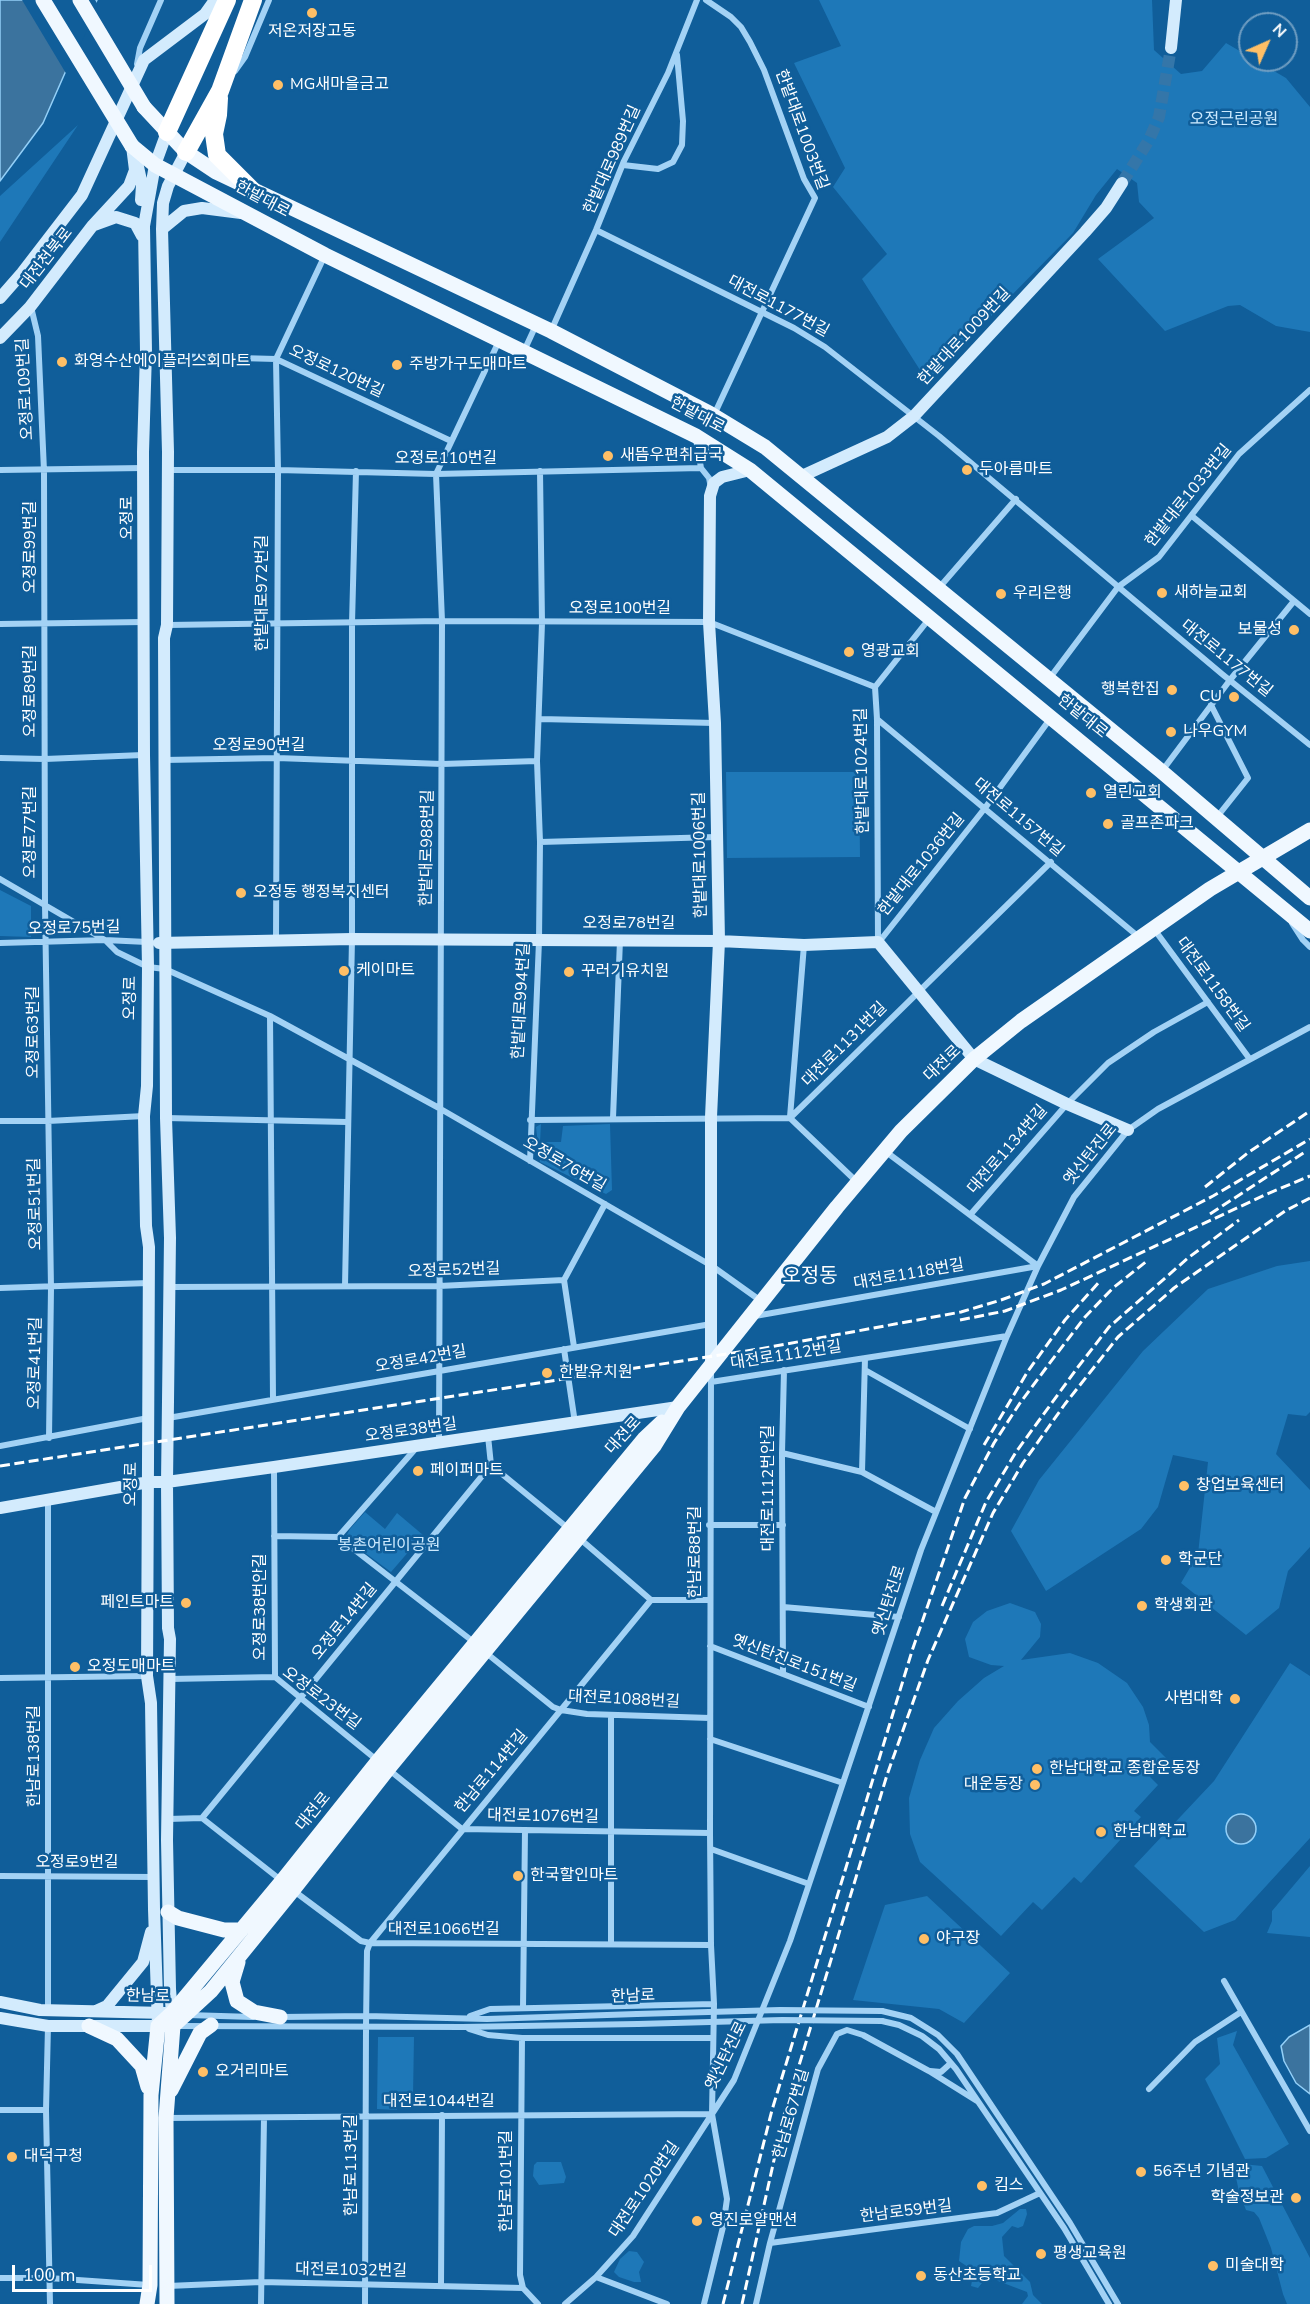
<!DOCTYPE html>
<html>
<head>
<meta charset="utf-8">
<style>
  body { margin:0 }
  #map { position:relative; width:1310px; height:2304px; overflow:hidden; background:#105e9a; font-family:"Nunito Sans",sans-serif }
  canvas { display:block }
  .north { position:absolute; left:1238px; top:12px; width:60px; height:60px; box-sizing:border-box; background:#105e9a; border:2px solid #709ec2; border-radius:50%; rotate:45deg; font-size:16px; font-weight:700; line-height:24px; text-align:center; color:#fff }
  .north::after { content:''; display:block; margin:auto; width:21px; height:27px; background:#ffbf66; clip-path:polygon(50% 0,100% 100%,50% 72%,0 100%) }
  .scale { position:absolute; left:12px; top:2265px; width:140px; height:27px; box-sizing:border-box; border:3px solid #fff; border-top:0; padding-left:8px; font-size:18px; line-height:21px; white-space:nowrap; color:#fff; -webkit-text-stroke:4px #105e9a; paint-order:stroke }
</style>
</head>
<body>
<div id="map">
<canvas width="1310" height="2304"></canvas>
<div class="north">N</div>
<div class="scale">100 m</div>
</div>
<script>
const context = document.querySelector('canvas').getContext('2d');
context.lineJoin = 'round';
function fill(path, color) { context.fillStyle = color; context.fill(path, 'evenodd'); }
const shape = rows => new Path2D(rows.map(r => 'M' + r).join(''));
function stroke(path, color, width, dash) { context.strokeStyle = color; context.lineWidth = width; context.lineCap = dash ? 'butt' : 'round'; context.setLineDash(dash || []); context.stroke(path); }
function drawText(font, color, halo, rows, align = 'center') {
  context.font = font + ' "Nunito Sans","Noto Sans KR",sans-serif'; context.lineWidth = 5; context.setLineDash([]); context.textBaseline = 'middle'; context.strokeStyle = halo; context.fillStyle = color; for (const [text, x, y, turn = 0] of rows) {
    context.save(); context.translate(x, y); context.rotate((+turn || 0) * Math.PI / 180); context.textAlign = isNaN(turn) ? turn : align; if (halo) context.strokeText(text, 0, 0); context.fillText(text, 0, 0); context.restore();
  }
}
const green = shape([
  [819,0,1152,0,1154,50,1181,74,1202,71,1226,43,1250,57,1250,60,1255,60,1286,78,1310,107,1310,332,1276,326,1240,305,1228,306,1165,331,1098,259,1154,218,1139,202,1137,183,1117,169,1096,195,1073,233,927,381,862,279,887,254,833,187,845,168,794,63,841,46],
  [78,125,0,242,0,196],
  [726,772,859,772,860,857,727,858],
  [0,890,31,906,31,937,0,936],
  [541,1124,540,1142,561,1142,563,1126,610,1124,612,1190,606,1194,540,1162,536,1127],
  [1310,1261,1310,1412,1306,1416,1288,1414,1276,1454,1310,1490,1310,1547,1288,1571,1279,1608,1246,1635,1181,1583,1198,1554,1208,1462,1173,1455,1158,1507,1141,1529,1046,1591,1011,1531,1039,1480,1143,1351,1208,1289,1277,1266],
  [365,1512,385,1529,397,1513,423,1535,391,1572,345,1538,350,1529],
  [1010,1603,1035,1612,1041,1624,1040,1637,1021,1660,1070,1653,1098,1663,1127,1683,1143,1707,1149,1725,1150,1742,1166,1758,1150,1777,1158,1785,1134,1811,1141,1817,1081,1883,1074,1877,1042,1910,1033,1902,1001,1936,920,1862,910,1834,909,1798,920,1760,934,1728,958,1701,984,1678,1004,1666,991,1665,969,1657,965,1639,973,1622,987,1611],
  [1290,1663,1310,1676,1310,1838,1235,1920,1204,1932,1134,1866,1214,1781],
  [1310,1866,1310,1937,1267,1933,1272,1921,1272,1911],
  [927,1896,1010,1973,964,2023,939,2009,853,2000,885,1905],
  [1237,2031,1233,2045,1289,2144,1266,2158,1245,2159,1205,2079,1220,2064,1217,2038],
  [378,2037,414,2037,413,2096,398,2096,397,2110,377,2109],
  [537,2162,561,2162,566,2177,564,2183,539,2185,533,2176,534,2165],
  [1233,2163,1262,2166,1310,2258,1310,2304,1287,2304,1283,2294,1271,2248,1259,2218,1254,2212,1246,2210,1239,2192],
  [1020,2209,1026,2209,1027,2214,1023,2226,1018,2228,1012,2226,1002,2237,1004,2256,1030,2282,1033,2295,1042,2304,1022,2304,1028,2296,1027,2292,998,2281,990,2273,978,2288,971,2286,974,2271,959,2261,961,2242,968,2229,974,2226,992,2226,1003,2223],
  [629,2251,637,2252,644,2262,639,2272,641,2282,634,2282,619,2277,614,2272,620,2259]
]);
const water = shape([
  [0,0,97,0,43,123,0,181,0,0],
  '1226 1829a15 15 0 1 1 30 0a15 15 0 1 1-30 0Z',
  [1310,2025,1310,2094,1296,2083,1284,2061,1281,2046,1289,2037,1310,2025]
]);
const pier = shape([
  [22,0,95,0,98,5,67,75]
]);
const secondaryTunnel = shape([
  [1122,183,1149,140,1159,117,1171,48]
]);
const street = shape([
  [706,0,731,17,741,27,750,42,764,70,804,179,815,198,714,415],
  [137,64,140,48,161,0],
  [235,71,245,57,269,0],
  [623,165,658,169,673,162,682,145,683,121,677,55],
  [596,230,794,328,825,347,939,436,1222,674,1310,745],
  [31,307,38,336,44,471,45,905,51,1288,49,1438],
  [551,331,596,230,624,161,668,73,697,0],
  [524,351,536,325],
  [166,356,276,359,451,441],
  [696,439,701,468],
  [0,470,143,468],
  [167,470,278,470,436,474,701,468,709,478,711,488],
  [1192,516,1310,614],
  [938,589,1016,499],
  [0,624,144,622],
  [168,625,442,621,709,622,875,687],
  [1049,679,1118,587,1159,557,1239,454,1310,390],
  [1211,705,1248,778,1217,817],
  [540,719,715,723],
  [877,719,1140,938],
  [0,758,45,759,143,755],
  [164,760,277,758,442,764,537,761],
  [1162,771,1230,680,1294,601],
  [540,842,716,837],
  [0,879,105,940,117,952,148,967,165,969,270,1016,439,1108,712,1266,761,1301],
  [1292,923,1303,940,1310,947],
  [1154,929,1249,1058],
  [276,941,278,470,276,359,325,255],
  [878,942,877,719,875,687,929,619],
  [879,942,985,808,1050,719],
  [0,943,105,940,147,942],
  [270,1016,273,1399],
  [790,1117,804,945],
  [166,1118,347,1122],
  [613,1118,620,940],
  [790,1118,1051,862],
  [530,1120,790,1118,857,1182],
  [0,1121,48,1121,144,1116],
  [885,1151,1038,1266],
  [530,1161,539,941,540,842,537,761,542,623,540,471],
  [970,1215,1067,1104,1108,1063,1154,1032,1208,1002],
  [345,1286,352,939,352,623,356,471],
  [170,1287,439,1286,564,1280],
  [0,1288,149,1283],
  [755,1316,1038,1266],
  [574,1347,564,1280,605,1204],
  [564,1349,575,1423],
  [865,1370,970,1429],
  [711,1382,1007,1336],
  [168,1418,711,1324],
  [439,1443,442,621,436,474,499,341],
  [0,1446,148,1418],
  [782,1453,862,1472,936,1512],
  [491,1465,569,1529],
  [274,1467,275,1677],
  [862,1472,865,1358],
  [48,1501,48,2010],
  [709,1525,783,1525],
  [274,1536,338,1537],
  [338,1537,475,1643],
  [338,1537,417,1447],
  [579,1538,651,1600],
  [783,1607,899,1617],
  [710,1646,869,1707],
  [485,1652,553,1707,561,1710,587,1714,710,1718],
  [783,1674,782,1453,784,1370],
  [0,1678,147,1676],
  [170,1679,275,1677,378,1761],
  [611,1715,611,1944],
  [710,1739,843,1783],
  [388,1769,462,1829,710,1833],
  [202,1818,491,1465,488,1436],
  [168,1819,202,1818,282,1881],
  [711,1849,809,1884],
  [0,1876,154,1877],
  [294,1891,361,1941,370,1943,711,1945],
  [1224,1981,1310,2131],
  [523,2008,525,1830],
  [882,2011,911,2018,938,2035,957,2054,1070,2223,1118,2304],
  [188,2015,253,2017],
  [470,2016,490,2009,714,2004],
  [281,2017,366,2016,487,2019,637,2014],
  [882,2021,899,2025,922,2036,939,2049,956,2069,1064,2228,1109,2304],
  [48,2026,46,2110,50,2304],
  [179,2026,462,2027,638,2024],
  [469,2029,488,2035,522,2038,713,2038],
  [522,2038,520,2275,523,2288],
  [930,2071,941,2072,951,2063],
  [1149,2089,1195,2042,1241,2012],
  [0,2110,46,2110],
  [166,2118,712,2114],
  [770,2243,997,2213,1040,2193],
  [596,2277,667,2304],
  [0,2278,49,2278,149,2285],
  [168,2286,261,2282,523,2288,538,2304],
  [441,2286,442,2115],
  [261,2304,264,2118],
  [365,2304,366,2026,367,1951,370,1943,651,1600,709,1600],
  [565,2304,596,2277,633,2236,734,2080,790,1941,921,1550,1007,1336,1038,1266,1074,1197,1128,1130,1158,1109,1310,1027],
  [704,2304,723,2227,727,2199,712,2114,714,2004,711,1945,710,1833,711,1370],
  [756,2304,770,2243,818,2069,837,2034,847,2030,863,2035,929,2071,977,2101]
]);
const secondary = shape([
  [1171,48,1176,0],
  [137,162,142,185,141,200],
  [94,225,116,217,135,223,142,236],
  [162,229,184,211,202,208,241,213],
  [0,298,22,273,82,195,144,60,205,14,215,0],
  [0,338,30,307,93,225,129,186,135,170,132,146],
  [802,476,887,437,914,416,1085,232,1106,208,1122,183],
  [159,943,352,939,719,941,804,945,878,942,974,1059,1067,1104,1128,1130],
  [711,1366,711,1117,719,941,715,723,709,622,710,496,714,483,722,477,750,470],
  [0,1508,149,1482,167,1482,274,1467,678,1407],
  [0,2002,40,2010,165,2013],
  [96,2011,107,2006,143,1962,151,1932],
  [0,2018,48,2026,173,2026,170,1989,167,1840,170,1639,168,1628,167,1482,170,1238,166,1118,164,638,167,625,168,452,162,229,163,203,168,186,186,152],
  [158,2026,154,1909,151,1703,147,1676,149,1247,146,1226,144,1116,147,1086,148,967,144,755,143,452,146,352,144,226,155,165,167,132]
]);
const primary = shape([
  [144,107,186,152,216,172,551,331,709,413,765,447,1161,771,1310,898],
  [132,146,155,165,325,255,696,436,750,470,1310,931],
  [168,1912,178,1918,224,1930,241,1930],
  [238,1962,232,1982,237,2001,254,2012,280,2017],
  [89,2026,117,2039,142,2066,148,2087],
  [171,2090,200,2033,211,2025],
  [147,2304,150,2285,151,2095,158,2026,172,2013,282,1881,378,1761,644,1439,662,1422],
  [167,2304,166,2118,173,2026,211,1991,293,1890,388,1769,654,1446,678,1407,837,1207,901,1131,974,1059,1021,1021,1210,889,1310,830]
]);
const highway = shape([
  [219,98,218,115,214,134,217,155,252,190],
  [167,132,227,0],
  [186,152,220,91,253,0]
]);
const rail = shape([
  [1205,1187,1249,1152,1310,1111],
  [1210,1214,1305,1152],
  [960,1320,1005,1311,1061,1290,1267,1194,1310,1176],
  [984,1445,1028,1371,1065,1320,1100,1281],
  [0,1466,759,1349,961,1312,1001,1300,1044,1284,1213,1196,1310,1139],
  [942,1606,986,1502,1016,1452,1078,1367,1109,1327,1188,1258,1239,1220],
  [723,2304,772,2110,912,1651,965,1498,994,1443,1020,1403,1049,1364,1085,1317,1113,1288,1147,1261],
  [742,2304,784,2115,887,1775,928,1660,993,1513,1023,1463,1065,1404,1118,1337,1174,1288,1285,1211,1310,1198]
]);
const streetBridge = shape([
  [637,2014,780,2010,882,2011],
  [638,2024,782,2020,882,2021]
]);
const primaryBridge = shape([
  [43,0,132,146],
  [80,0,144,107]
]);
const markers = [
  [312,13,6,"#ffbf66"],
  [278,85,6,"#ffbf66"],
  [62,362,6,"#ffbf66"],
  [397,365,6,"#ffbf66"],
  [608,456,6,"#ffbf66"],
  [967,470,6,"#ffbf66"],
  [1162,593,6,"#ffbf66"],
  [1001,594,6,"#ffbf66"],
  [1294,630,6,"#ffbf66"],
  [849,652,6,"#ffbf66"],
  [1172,690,6,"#ffbf66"],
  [1234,697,6,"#ffbf66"],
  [1171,732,6,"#ffbf66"],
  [1091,793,6,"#ffbf66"],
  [1108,824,6,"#ffbf66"],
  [241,893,6,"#ffbf66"],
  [344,971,6,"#ffbf66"],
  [569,972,6,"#ffbf66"],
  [547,1373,6,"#ffbf66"],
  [418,1471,6,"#ffbf66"],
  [1184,1486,6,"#ffbf66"],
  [1166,1560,6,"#ffbf66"],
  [186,1603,6,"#ffbf66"],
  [1142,1606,6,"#ffbf66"],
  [75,1667,6,"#ffbf66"],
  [1235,1699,6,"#ffbf66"],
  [1037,1769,6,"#ffbf66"],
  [1035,1785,6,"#ffbf66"],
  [1101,1832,6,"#ffbf66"],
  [518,1876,6,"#ffbf66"],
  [924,1939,6,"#ffbf66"],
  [203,2072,6,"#ffbf66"],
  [12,2157,6,"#ffbf66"],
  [1141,2172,6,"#ffbf66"],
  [982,2186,6,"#ffbf66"],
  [1296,2198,6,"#ffbf66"],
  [697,2221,6,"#ffbf66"],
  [1041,2254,6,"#ffbf66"],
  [1213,2266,6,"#ffbf66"],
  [921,2276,6,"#ffbf66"]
];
const poiNames = [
  ["저온저장고동",312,32,"center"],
  ["MG새마을금고",290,85],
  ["화영수산에이플러스회마트",74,362],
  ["주방가구도매마트",409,365],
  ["새뜸우편취급국",620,456],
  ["두아름마트",979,470],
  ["새하늘교회",1174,593],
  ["우리은행",1013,594],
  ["보물성",1282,630,"right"],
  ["영광교회",861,652],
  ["행복한집",1160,690,"right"],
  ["CU",1222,697,"right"],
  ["나우GYM",1183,732],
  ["열린교회",1103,793],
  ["골프존파크",1120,824],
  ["오정동 행정복지센터",253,893],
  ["케이마트",356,971],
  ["꾸러기유치원",581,972],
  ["한밭유치원",559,1373],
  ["페이퍼마트",430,1471],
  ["창업보육센터",1196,1486],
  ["학군단",1178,1560],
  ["페인트마트",174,1603,"right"],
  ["학생회관",1154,1606],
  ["오정도매마트",87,1667],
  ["사범대학",1223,1699,"right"],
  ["한남대학교 종합운동장",1049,1769],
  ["대운동장",1023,1785,"right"],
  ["한남대학교",1113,1832],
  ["한국할인마트",530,1876],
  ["야구장",936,1939],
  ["오거리마트",215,2072],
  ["대덕구청",24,2157],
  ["56주년 기념관",1153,2172],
  ["킴스",994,2186],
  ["학술정보관",1284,2198,"right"],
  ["영진로얄맨션",709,2221],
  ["평생교육원",1053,2254],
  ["미술대학",1225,2266],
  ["동산초등학교",933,2276]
];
const parkNames = [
  ["오정근린공원",1234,120],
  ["봉촌어린이공원",389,1546]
];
const streetNames = [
  ["한밭대로1003번길",801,130,70],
  ["한밭대로989번길",613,160,-66],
  ["한밭대로",262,200,28],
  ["대전천북로",47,259,-52],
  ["대전로1177번길",778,307,28],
  ["한밭대로1009번길",965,337,-47],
  ["오정로120번길",336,372,25],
  ["오정로109번길",26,389,-93],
  ["한밭대로",697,416,28],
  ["오정로110번길",446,459],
  ["한밭대로1033번길",1189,496,-51],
  ["오정로",128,518,-90],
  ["오정로99번길",31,547,-90],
  ["한밭대로972번길",263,593,-90],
  ["오정로100번길",620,609],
  ["대전로1177번길",1226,659,39],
  ["오정로89번길",31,691,-90],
  ["한밭대로",1082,717,39],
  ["오정로90번길",259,746],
  ["한밭대로1024번길",863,771,-91],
  ["대전로1157번길",1018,818,40],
  ["오정로77번길",31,832,-90],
  ["한밭대로988번길",428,848,-89],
  ["한밭대로1006번길",701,855,-91],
  ["한밭대로1036번길",922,865,-51],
  ["오정로78번길",629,924],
  ["오정로75번길",74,929,-1],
  ["대전로1158번길",1212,985,54],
  ["오정로",131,998,-89],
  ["한밭대로994번길",522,1001,-87],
  ["오정로63번길",34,1032,-90],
  ["대전로1131번길",845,1045,-45],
  ["대전로",943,1064,-44],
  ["대전로1134번길",1008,1150,-49],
  ["옛신탄진로",1091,1155,-51],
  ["오정로76번길",564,1165,30],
  ["오정로51번길",36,1204,-91],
  ["오정로52번길",454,1271,-2],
  ["대전로1118번길",909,1275,-10],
  ["대전로1112번길",786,1356,-9],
  ["오정로42번길",421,1360,-10],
  ["오정로41번길",36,1363,-89],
  ["오정로38번길",411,1431,-8],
  ["대전로",624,1436,-48],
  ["오정로",132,1484,-89],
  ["대전로1112번안길",769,1488,-90],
  ["한남로88번길",696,1552,-90],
  ["옛신탄진로",890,1601,-72],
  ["오정로38번안길",261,1607,-90],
  ["오정로14번길",345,1622,-51],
  ["옛신탄진로151번길",794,1664,21],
  ["오정로23번길",321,1699,37],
  ["대전로1088번길",624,1700,3],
  ["한남로138번길",35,1756,-90],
  ["한남로114번길",492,1772,-50],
  ["대전로",314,1812,-51],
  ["대전로1076번길",543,1817,1],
  ["오정로9번길",77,1863],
  ["대전로1066번길",444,1930],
  ["한남로",148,1997,1],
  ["한남로",633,1997,-2],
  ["옛신탄진로",727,2056,-64],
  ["대전로1044번길",439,2102],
  ["한남로67번길",792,2114,-74],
  ["한남로113번길",352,2165,-90],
  ["한남로101번길",507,2181,-90],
  ["대전로1020번길",645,2190,-56],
  ["한남로59번길",906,2212,-7],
  ["대전로1032번길",351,2271,1]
];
const quarterNames = [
  ["오정동",810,1277]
];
fill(green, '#1e78b8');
fill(water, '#3b739e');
stroke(water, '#94d0f8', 1.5);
fill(pier, '#105e9a');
stroke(secondaryTunnel, '#3476a9', 12, [12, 6]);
stroke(street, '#a3d2f5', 6);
stroke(secondary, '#d3ebfd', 12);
stroke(primary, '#f0f8ff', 15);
stroke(highway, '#fff', 18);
stroke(rail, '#fff', 3, [10, 4.5]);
stroke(streetBridge, '#a3d2f5', 6);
stroke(primaryBridge, '#f0f8ff', 15);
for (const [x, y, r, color] of markers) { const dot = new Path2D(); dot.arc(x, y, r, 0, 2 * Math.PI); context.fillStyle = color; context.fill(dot); stroke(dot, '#105e9a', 2); }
drawText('16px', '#fff', '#105e9a', poiNames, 'left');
drawText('16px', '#cbe9fe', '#105e9a', parkNames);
drawText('16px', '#fff', '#105e9a', streetNames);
drawText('20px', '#fff', '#105e9a', quarterNames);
</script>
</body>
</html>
